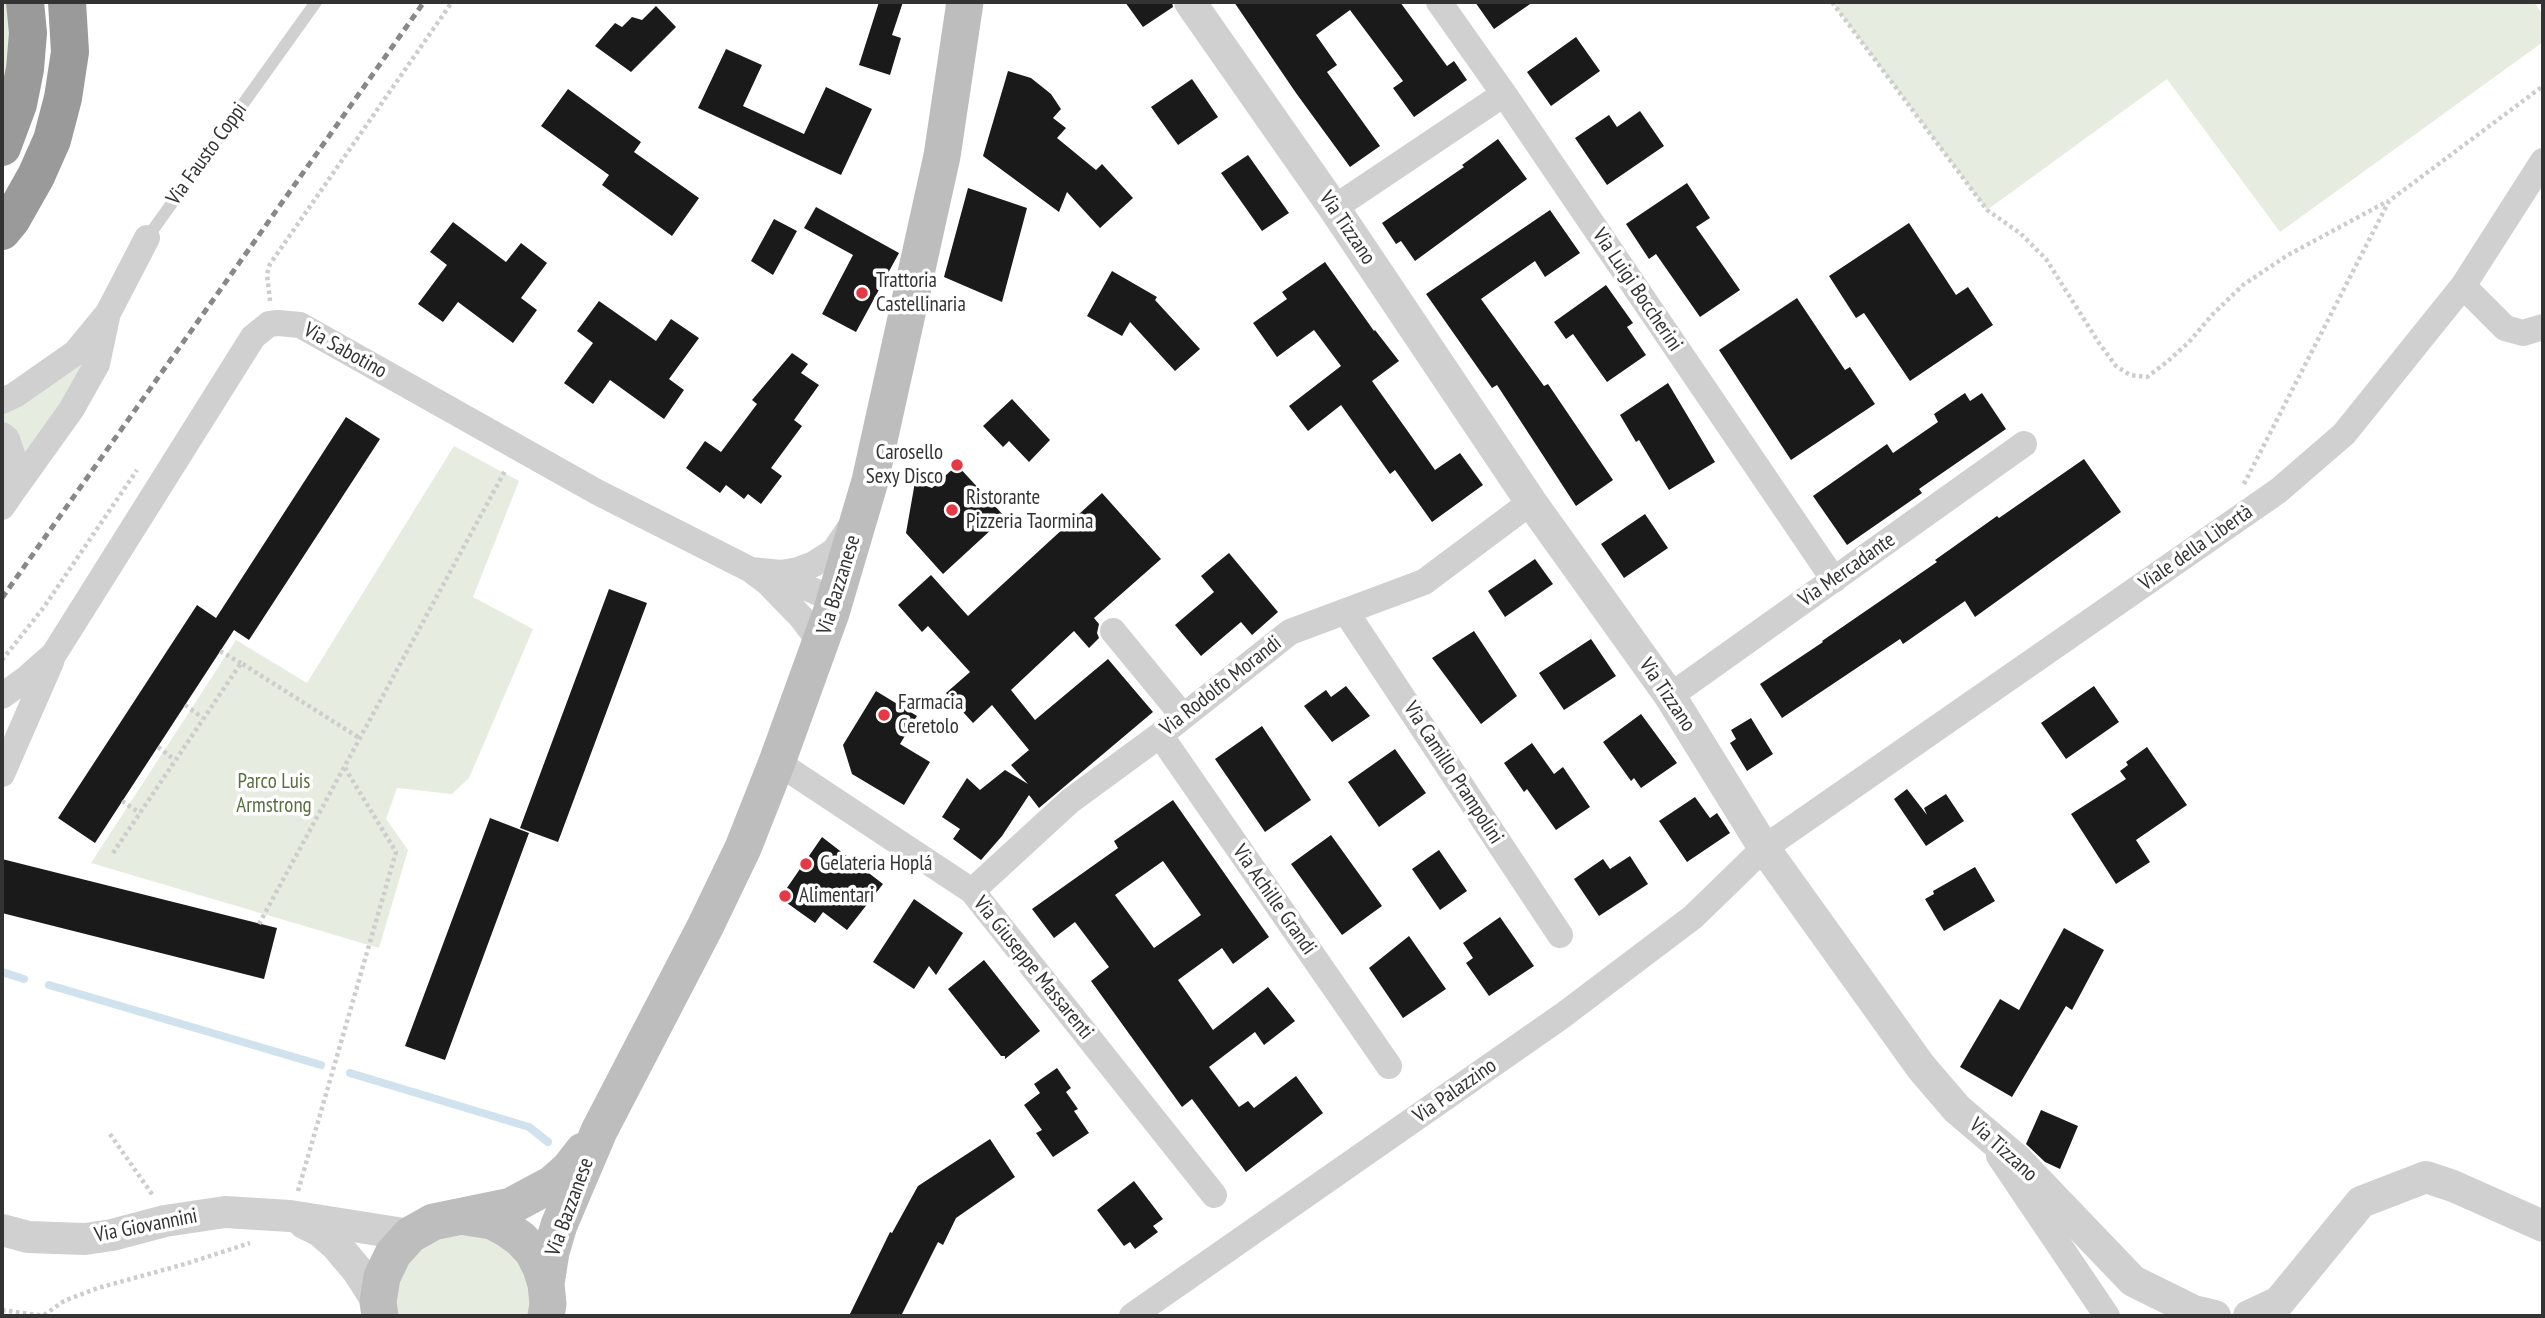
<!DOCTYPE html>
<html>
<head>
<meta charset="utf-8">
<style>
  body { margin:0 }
  #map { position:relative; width:2545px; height:1318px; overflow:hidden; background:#fff; font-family:"PT Sans Narrow",sans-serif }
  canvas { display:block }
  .frame { position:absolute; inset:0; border:4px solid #333; pointer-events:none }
</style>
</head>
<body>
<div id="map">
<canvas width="2545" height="1318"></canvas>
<div class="frame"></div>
</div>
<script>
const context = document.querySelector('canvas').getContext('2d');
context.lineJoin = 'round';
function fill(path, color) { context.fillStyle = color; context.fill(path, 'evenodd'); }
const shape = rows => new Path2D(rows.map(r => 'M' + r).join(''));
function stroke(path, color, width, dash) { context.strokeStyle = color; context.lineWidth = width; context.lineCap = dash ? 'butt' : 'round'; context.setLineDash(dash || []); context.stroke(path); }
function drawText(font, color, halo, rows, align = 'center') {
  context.font = font + ' "PT Sans Narrow",sans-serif'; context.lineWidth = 7; context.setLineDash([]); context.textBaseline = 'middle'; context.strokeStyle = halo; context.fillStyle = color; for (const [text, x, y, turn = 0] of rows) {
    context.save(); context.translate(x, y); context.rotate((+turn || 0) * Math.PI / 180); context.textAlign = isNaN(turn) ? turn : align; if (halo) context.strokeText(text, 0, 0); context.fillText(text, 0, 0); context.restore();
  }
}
const green = shape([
  [2,2,11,2,13,8,2,110],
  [1832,2,2534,2,2543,15,2543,42,2280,232,2167,79,1987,210],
  [93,351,24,463,9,429,2,420,2,410],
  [454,446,519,481,473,597,533,629,469,778,452,794,397,788,386,819,408,850,379,948,91,863,236,640,307,683],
  [479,1229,519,1251,536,1316,393,1316,400,1266,433,1234]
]);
const stream = shape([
  [2,972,24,979],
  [49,985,321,1065],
  [350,1073,529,1127,548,1142]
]);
const building = shape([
  [879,2,903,2,892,35,901,38,890,75,859,65],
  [1125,2,1172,2,1173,7,1143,27],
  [1234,2,1400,2,1447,66,1454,61,1467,80,1414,117,1393,88,1403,81,1350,10,1316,35,1337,65,1327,72,1380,146,1350,167,1296,93],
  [1475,2,1533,2,1494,29],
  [656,6,676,27,631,72,595,46,615,23,622,27,632,17,642,20],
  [1576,37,1600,71,1551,106,1527,72],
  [726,49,762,65,743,106,804,134,826,87,872,109,841,175,698,108],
  [1008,71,1031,78,1051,94,1061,109,1053,118,1066,128,1057,138,1096,170,1102,164,1133,198,1100,228,1067,192,1059,212,983,156],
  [1192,79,1218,117,1178,145,1151,107],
  [568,89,641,142,634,152,699,198,672,236,602,185,609,175,541,126],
  [1640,111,1664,146,1607,185,1575,138,1609,115,1617,127],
  [1498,139,1527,179,1415,261,1401,241,1396,244,1382,223,1464,167,1462,165],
  [1248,155,1289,213,1262,231,1221,173],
  [1687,183,1710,218,1696,227,1740,290,1700,317,1656,254,1649,259,1626,224],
  [968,188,1027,208,1002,302,944,277],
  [816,207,899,253,856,332,822,314,853,255,804,228],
  [1550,210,1580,253,1545,277,1535,261,1481,299,1544,386,1548,384,1613,480,1576,506,1497,385,1492,388,1426,294],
  [774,219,797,231,773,275,751,261],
  [453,222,506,262,521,243,547,263,521,298,537,310,513,343,458,302,443,322,418,304,447,265,430,252],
  [1909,223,1956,295,1968,287,1993,325,1910,381,1864,313,1856,318,1829,276],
  [1325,262,1374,331,1375,330,1399,361,1372,381,1409,433,1435,470,1460,453,1483,485,1432,522,1395,470,1390,474,1341,405,1308,431,1289,406,1341,366,1314,330,1277,357,1253,323,1287,299,1282,292],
  [1112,271,1157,297,1155,300,1200,349,1175,371,1130,322,1122,336,1087,316],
  [1606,285,1633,323,1627,327,1646,355,1607,382,1573,334,1566,339,1554,322],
  [1797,298,1845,370,1850,367,1875,404,1791,460,1719,350],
  [599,301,656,341,671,319,699,338,669,379,684,390,664,419,610,380,593,404,564,383,593,343,577,331],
  [792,353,808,364,801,373,819,385,794,420,802,426,771,468,782,476,761,504,748,494,744,499,726,485,720,493,686,468,705,441,721,452,757,404,752,400],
  [1668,383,1715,462,1669,490,1639,440,1636,442,1620,415],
  [1965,393,1970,401,1982,393,2006,429,1919,489,1922,493,1847,545,1813,496,1887,444,1893,453,1938,422,1934,414],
  [1012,399,1050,440,1029,462,1009,441,1003,447,983,426],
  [346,417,380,439,249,640,234,630,95,843,58,818,197,605,216,618],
  [2084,459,2121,512,1975,617,1965,601,1903,644,1900,639,1782,718,1760,684,1823,642,1822,641,1937,562,1935,560,1997,516,1999,518],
  [957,465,1005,517,943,574,906,533,915,482,932,488],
  [1102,493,1161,559,1094,618,1099,624,1097,633,1099,638,1089,648,1074,631,1011,690,1035,720,1108,659,1153,712,1039,808,1029,795,1002,836,981,860,953,839,960,829,942,817,967,778,980,790,1005,770,1028,784,1011,765,1029,750,992,705,973,723,946,693,970,672,928,626,922,632,898,605,931,575,968,616],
  [1645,514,1668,548,1624,578,1601,544],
  [1229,553,1278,612,1252,635,1241,622,1201,656,1175,625,1214,592,1201,576],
  [1535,559,1553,584,1505,617,1488,591],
  [609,589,647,603,558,842,520,828],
  [1474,631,1517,696,1481,724,1432,658],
  [1591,639,1616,676,1564,710,1539,673],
  [1346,686,1370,716,1332,742,1304,706,1326,690,1331,697],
  [2094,686,2119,722,2066,759,2041,723],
  [876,691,917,716,900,744,930,762,904,805,852,774,843,745],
  [1641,714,1677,763,1641,788,1634,778,1631,781,1603,742],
  [1751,718,1773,754,1747,771,1730,743,1736,739,1731,730],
  [1262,726,1311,800,1265,832,1215,759],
  [1532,743,1554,774,1563,767,1590,807,1556,830,1527,789,1524,792,1504,763],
  [2147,747,2187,805,2136,840,2150,862,2116,884,2071,814,2126,779,2120,771,2128,765,2126,762],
  [1395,749,1426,793,1379,827,1348,782],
  [1907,789,1927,815,1924,808,1946,794,1964,821,1926,846,1894,799],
  [1695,797,1710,818,1717,813,1730,833,1687,862,1659,821],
  [1173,800,1269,937,1233,964,1222,948,1178,980,1213,1030,1268,987,1295,1021,1264,1045,1255,1032,1209,1067,1239,1107,1248,1101,1254,1108,1296,1076,1323,1113,1246,1172,1192,1099,1182,1107,1091,981,1109,967,1075,922,1054,938,1032,909,1118,848,1114,841],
  [1163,861,1201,915,1154,948,1115,895],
  [490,818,529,833,445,1060,405,1046],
  [1331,835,1382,906,1342,935,1291,864],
  [822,837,883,884,847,930,823,912,815,923,780,898],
  [1439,850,1467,891,1440,910,1412,869],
  [1630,856,1648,884,1599,916,1574,879,1603,859,1610,869],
  [2,859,277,928,264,979,2,913],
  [1975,867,1995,901,1944,931,1925,899,1934,894,1933,891],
  [914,899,963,933,936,975,929,966,914,989,873,962],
  [1500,917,1534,966,1489,996,1466,963,1473,958,1463,943],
  [2064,928,2104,950,2072,1010,2066,1006,2012,1097,1960,1067,2000,999,2019,1010],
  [1409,936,1446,989,1403,1018,1369,968],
  [984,960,1040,1031,1005,1059,1005,1056,1001,1056,948,989],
  [1057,1068,1071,1088,1066,1092,1078,1109,1074,1111,1089,1133,1053,1157,1036,1133,1042,1130,1024,1105,1040,1093,1034,1084],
  [2041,1110,2078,1126,2060,1169,2045,1162,2026,1144],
  [990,1139,1015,1177,956,1218,943,1245,938,1242,901,1316,849,1316,890,1232,892,1233,918,1186],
  [1134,1181,1163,1219,1153,1226,1158,1232,1135,1249,1130,1242,1124,1246,1097,1210]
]);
const path = shape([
  [1832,2,1987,210,2020,233,2046,259,2099,343,2116,366,2130,375,2147,377,2168,361,2189,342,2212,315,2243,285,2288,255,2388,201],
  [270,301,267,274,270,264,452,2],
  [2244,484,2389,201,2543,86],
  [220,651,241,663],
  [2,660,44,607,137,470],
  [185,705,203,718],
  [158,747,175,760],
  [122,801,140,813],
  [113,853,241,663,361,739],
  [259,924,506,469],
  [110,1134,154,1197],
  [298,1191,396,852,345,768],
  [2,1310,45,1316],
  [44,1315,64,1301,98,1288,185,1264,250,1243]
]);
const service = shape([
  [147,238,316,2]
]);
const minor = shape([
  [1439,2,1504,94,1834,580],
  [1334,208,1504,94],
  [2463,286,2505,328,2523,333,2543,327],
  [2,401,15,395,75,353,108,313,147,238],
  [2,435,7,439,15,463,13,491,2,507],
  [13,491,71,410,97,364,107,317],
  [772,573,835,600],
  [1346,612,1560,935],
  [1113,631,1183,716],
  [821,643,801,617,767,582,751,570,781,573,798,570,814,564,834,551,852,525],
  [2,696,27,678,54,654,253,337,269,324,278,323,300,325,597,492,751,570],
  [1670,696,2024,444],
  [1160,735,1389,1066],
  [777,762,972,891,1214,1195],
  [2,774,51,662],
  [972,891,1070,801,1160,735,1290,632,1424,582,1531,502],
  [1999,1156,2107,1316],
  [1132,1316,1562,1016,1693,917,1764,848,2278,491,2344,434,2463,286,2543,161]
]);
const tertiary = shape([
  [1190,2,1334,208,1531,502,1670,696,1764,848,1921,1067,1957,1109,2017,1160,2133,1281,2194,1311,2215,1316],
  [304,1223,320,1231,336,1245,358,1271,378,1302],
  [2,1230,28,1237,85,1239,112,1235,165,1221,225,1212,290,1216,410,1235],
  [2249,1316,2279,1302,2361,1202,2426,1177,2453,1186,2543,1226]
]);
const secondary = shape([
  [466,1217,492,1221,507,1229,521,1239,533,1252,541,1268,546,1284,548,1304,546,1316],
  [546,1284,551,1252,559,1225,599,1131,705,927,743,848,777,762,831,613,870,481,942,156,965,2],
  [380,1316,378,1302,382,1277,393,1254,410,1235,433,1222,511,1206,552,1184,569,1169,583,1151]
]);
const motorway = shape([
  [2,147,18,104,25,69,28,33,25,2],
  [2,231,11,220,36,176,52,140,63,98,70,52,67,2]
]);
const rail = shape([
  [2,598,424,2]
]);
const markers = [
  [862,293,7,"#e63946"],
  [957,465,7,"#e63946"],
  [952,510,7,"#e63946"],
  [884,715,7,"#e63946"],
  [806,864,7,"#e63946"],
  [785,896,7,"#e63946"]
];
const streetNames = [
  ["Via Fausto Coppi",207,154,-54],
  ["Via Tizzano",1347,228,56],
  ["Via Luigi Boccherini",1637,290,56],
  ["Via Sabotino",345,351,29],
  ["Viale della Libertà",2196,548,-35],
  ["Via Mercadante",1847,570,-35],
  ["Via Bazzanese",839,585,-73],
  ["Via Rodolfo Morandi",1221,686,-38],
  ["Via Tizzano",1667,695,56],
  ["Via Camillo Prampolini",1453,773,57],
  ["Via Achille Grandi",1274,900,55],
  ["Via Giuseppe Massarenti",1033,968,51],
  ["Via Palazzino",1455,1091,-35],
  ["Via Tizzano",2003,1150,42],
  ["Via Bazzanese",570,1207,-70],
  ["Via Giovannini",146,1226,-11]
];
const poiNames = [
  ["Trattoria",876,281],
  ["Castellinaria",876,305],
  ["Carosello",943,453,"right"],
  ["Sexy Disco",943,477,"right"],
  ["Ristorante",966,498],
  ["Pizzeria Taormina",966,522],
  ["Farmacia",898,703],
  ["Ceretolo",898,727],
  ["Gelateria Hoplá",820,864],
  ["Alimentari",799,896]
];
const parkNames = [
  ["Parco Luis",274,782],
  ["Armstrong",274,806]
];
fill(green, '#e6ecdf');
stroke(stream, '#cfe2ee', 8);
fill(building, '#1a1a1a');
stroke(path, '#cdcdcd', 4.5, [3.5, 3.5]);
stroke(service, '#d0d0d0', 12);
stroke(minor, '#d0d0d0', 26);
stroke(tertiary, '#d0d0d0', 32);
stroke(secondary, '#bdbdbd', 37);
stroke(motorway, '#9a9a9a', 38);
stroke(rail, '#888', 5, [7, 5]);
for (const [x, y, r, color] of markers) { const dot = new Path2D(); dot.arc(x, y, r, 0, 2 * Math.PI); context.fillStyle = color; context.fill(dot); stroke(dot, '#fff', 2.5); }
drawText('21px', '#333', '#fff', streetNames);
drawText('21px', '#333', '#fff', poiNames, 'left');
drawText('21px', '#56703f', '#fff', parkNames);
</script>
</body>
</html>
